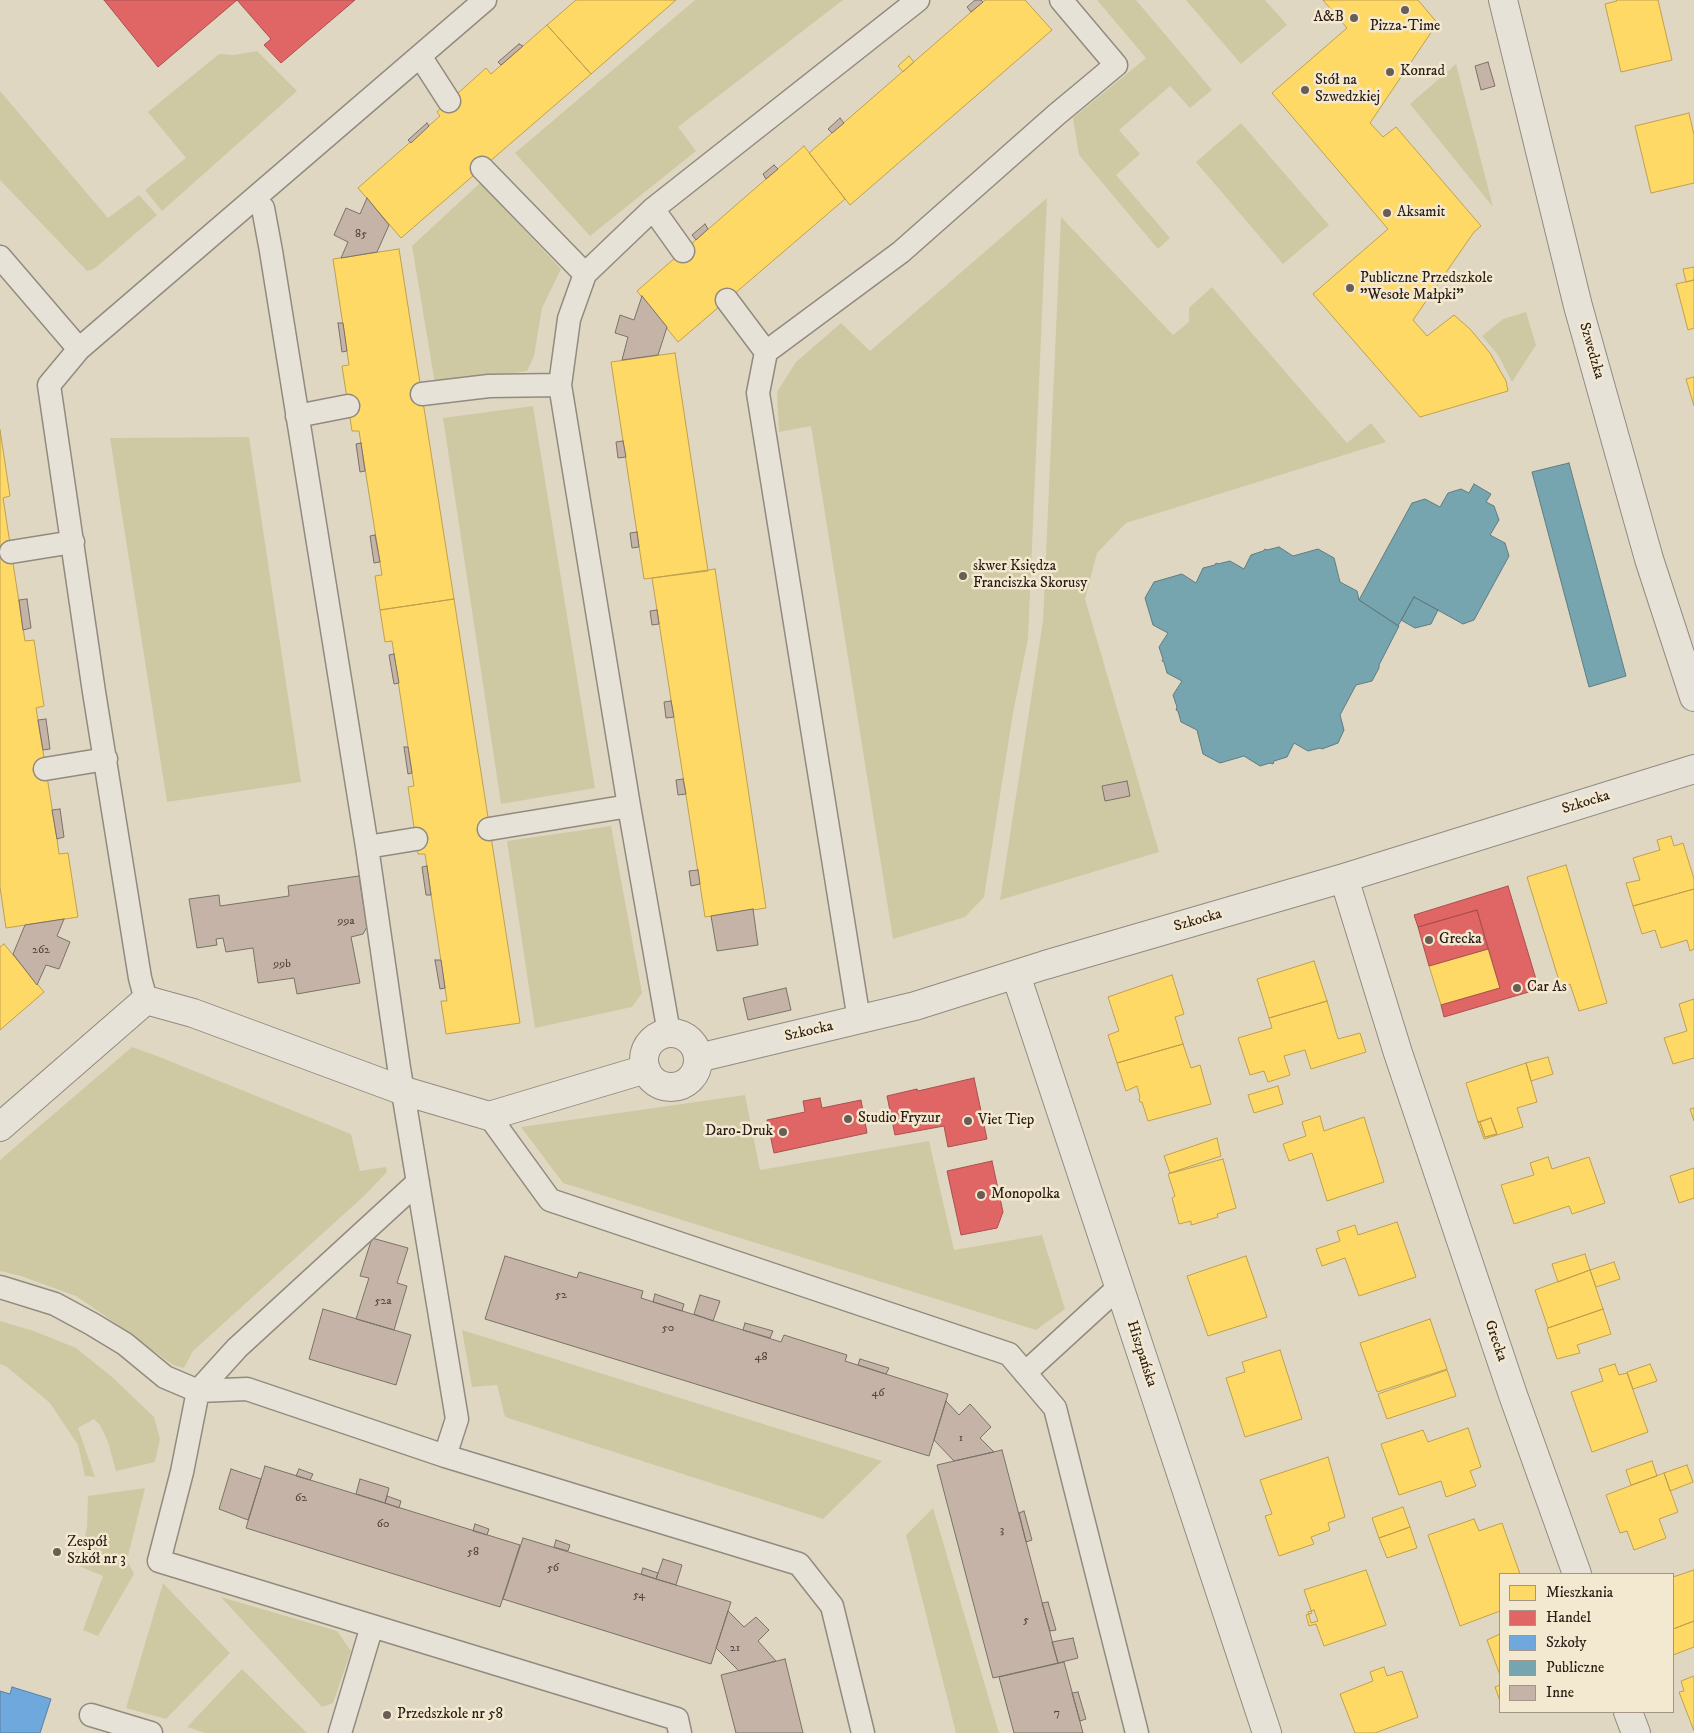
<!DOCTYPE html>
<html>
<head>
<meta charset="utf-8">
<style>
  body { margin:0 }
  #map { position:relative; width:1694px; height:1733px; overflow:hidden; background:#e0d7c3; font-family:"IM FELL DW Pica",serif }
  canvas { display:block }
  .legend { position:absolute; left:1499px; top:1573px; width:175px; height:140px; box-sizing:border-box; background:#f3e8d0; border:1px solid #a39686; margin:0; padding:6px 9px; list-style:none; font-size:15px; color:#2a1c16 }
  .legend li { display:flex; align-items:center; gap:10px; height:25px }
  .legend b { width:25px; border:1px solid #a39686 }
</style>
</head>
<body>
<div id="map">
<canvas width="1694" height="1733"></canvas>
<ul class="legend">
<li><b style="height:14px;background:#ffd966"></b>Mieszkania</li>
<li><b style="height:14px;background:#e06666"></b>Handel</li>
<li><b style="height:14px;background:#6fa8dc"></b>Szkoły</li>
<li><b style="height:14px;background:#76a5af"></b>Publiczne</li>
<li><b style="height:14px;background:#c4b3a6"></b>Inne</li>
</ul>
</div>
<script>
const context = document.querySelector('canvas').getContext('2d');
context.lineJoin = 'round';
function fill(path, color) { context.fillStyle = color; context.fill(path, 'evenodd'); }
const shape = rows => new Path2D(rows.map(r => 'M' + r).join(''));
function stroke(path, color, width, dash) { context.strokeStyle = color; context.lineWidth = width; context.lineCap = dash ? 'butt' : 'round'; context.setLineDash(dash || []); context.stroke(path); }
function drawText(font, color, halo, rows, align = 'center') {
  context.font = font + ' "IM FELL DW Pica",serif'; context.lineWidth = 5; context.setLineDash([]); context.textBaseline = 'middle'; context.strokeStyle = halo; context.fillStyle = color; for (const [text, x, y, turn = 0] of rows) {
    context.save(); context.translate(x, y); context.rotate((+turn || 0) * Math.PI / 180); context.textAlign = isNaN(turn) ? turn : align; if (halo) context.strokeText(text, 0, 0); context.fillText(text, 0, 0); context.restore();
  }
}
const green = shape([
  [695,0,843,0,678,127,696,151,590,236,515,153],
  [1097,0,1136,0,1212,90,1190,108,1170,86,1119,130,1140,154,1116,175,1170,238,1158,249,1079,155,1073,118,1146,58],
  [1186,0,1265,0,1287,25,1241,64],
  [257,51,297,91,162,211,145,190,186,158,148,112,219,54,234,55],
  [1456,64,1493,207,1410,104],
  [0,91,108,218,139,195,157,215,94,269,87,271,0,180],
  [1241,123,1329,225,1283,264,1196,162],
  [480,183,561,269,542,308,534,356,527,371,435,384,412,246],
  [1047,198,1028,639,1013,713,984,897,965,917,893,939,811,426,779,432,777,392,796,362,841,323,870,351],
  [1061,217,1173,335,1189,322,1189,308,1212,287,1347,443,1371,423,1386,442,1126,523,1097,553,1085,599,1159,852,1000,900,1043,621],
  [1526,312,1536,345,1512,382,1498,355,1482,336,1503,319],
  [533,406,595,788,501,804,443,418],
  [249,437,301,782,167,802,110,438],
  [611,826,642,993,632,1007,535,1028,507,841],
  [132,1047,157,1056,351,1134,360,1171,386,1167,387,1172,364,1196,193,1351,184,1368,173,1365,101,1313,76,1296,21,1276,0,1271,0,1160],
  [745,1095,760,1170,929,1141,954,1250,1042,1235,1065,1309,1036,1330,563,1183,521,1127],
  [0,1321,34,1331,76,1348,112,1377,154,1417,160,1439,155,1462,116,1471,108,1442,100,1425,94,1419,78,1428,95,1477,85,1476,78,1445,50,1403,7,1367,0,1364],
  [462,1330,882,1461,823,1519,505,1417,497,1385,472,1387],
  [145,1488,127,1560,134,1574,98,1636,83,1630,103,1576,79,1566,87,1527,88,1496],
  [933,1508,999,1733,956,1733,906,1535],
  [163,1583,230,1653,166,1719,126,1708],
  [221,1597,337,1631,351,1651,333,1703,322,1707],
  [242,1669,307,1733,205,1733,187,1727]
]);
const homes = shape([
  [576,0,676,0,591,74,547,25,576,0],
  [985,0,1025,0,1052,30,850,205,809,153,985,0],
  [1323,0,1418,0,1439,25,1432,31,1370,123,1383,137,1396,127,1481,226,1474,232,1413,320,1427,336,1454,315,1470,329,1490,353,1506,381,1508,391,1420,417,1313,294,1388,229,1272,93,1347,28,1323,0],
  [1616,0,1658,0,1672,60,1621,72,1605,4,1617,1,1616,0],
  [547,25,591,74,401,238,358,188,440,116,437,112,486,68,491,74,547,25],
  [909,56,914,62,903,72,898,66,909,56],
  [1689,113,1694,135,1694,183,1651,193,1635,126,1689,113],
  [804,146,845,199,678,342,637,291,804,146],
  [399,249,454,599,380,610,375,576,382,575,359,431,352,431,342,366,349,365,333,259,399,249],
  [1694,267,1694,280,1686,282,1683,269,1694,267],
  [1694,280,1694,328,1688,330,1676,284,1694,280],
  [675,353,708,571,644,579,611,362,675,353],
  [1694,377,1694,406,1686,379,1694,377],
  [0,430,10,496,3,498,25,641,34,640,44,706,36,708,57,839,59,854,68,853,78,917,6,928,0,887,0,430],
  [715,569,766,908,705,917,652,578,715,569],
  [454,599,520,1023,446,1034,441,1001,447,1001,445,988,425,854,418,854,408,787,414,786,392,641,385,642,380,610,454,599],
  [1671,836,1674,846,1683,843,1694,879,1694,889,1633,906,1626,883,1640,880,1633,858,1660,850,1657,840,1671,836],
  [1566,865,1607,1003,1579,1011,1570,984,1561,987,1527,877,1566,865],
  [1694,889,1694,949,1690,951,1687,940,1661,948,1655,930,1642,934,1633,906,1694,889],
  [4,944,44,992,0,1030,0,947,4,944],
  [1488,949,1500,988,1441,1005,1429,966,1488,949],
  [1314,961,1327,1001,1269,1018,1257,979,1314,961],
  [1172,975,1184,1014,1175,1017,1183,1044,1117,1063,1108,1035,1119,1031,1108,997,1172,975],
  [1694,999,1694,1058,1673,1064,1664,1038,1687,1031,1679,1004,1694,999],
  [1327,1001,1338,1039,1360,1033,1366,1052,1311,1069,1305,1050,1284,1056,1290,1075,1268,1082,1264,1071,1250,1075,1238,1038,1272,1028,1269,1018,1327,1001],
  [1183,1044,1191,1068,1200,1065,1211,1104,1148,1121,1142,1102,1140,1102,1139,1099,1140,1097,1137,1086,1126,1091,1117,1063,1183,1044],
  [1548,1057,1553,1074,1531,1081,1526,1063,1548,1057],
  [1526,1063,1537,1102,1517,1108,1523,1127,1497,1135,1491,1118,1478,1122,1466,1083,1526,1063],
  [1278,1086,1283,1104,1254,1113,1248,1095,1278,1086],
  [1694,1108,1694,1121,1690,1109,1694,1108],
  [1320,1116,1324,1131,1364,1117,1384,1182,1327,1201,1312,1153,1289,1161,1283,1144,1306,1136,1302,1122,1320,1116],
  [1491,1118,1497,1134,1485,1137,1480,1122,1491,1118],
  [1478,1122,1480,1122,1485,1137,1497,1134,1497,1135,1484,1139,1478,1122],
  [1217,1138,1221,1156,1170,1173,1164,1156,1217,1138],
  [1548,1157,1552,1169,1589,1157,1605,1203,1572,1214,1569,1206,1514,1224,1501,1185,1534,1175,1530,1163,1548,1157],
  [1223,1159,1236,1208,1217,1214,1218,1217,1191,1225,1191,1221,1179,1224,1172,1198,1175,1196,1168,1174,1223,1159],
  [1694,1168,1694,1198,1679,1203,1670,1176,1694,1168],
  [1397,1222,1416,1277,1359,1296,1345,1258,1322,1266,1316,1249,1340,1241,1337,1231,1355,1225,1358,1235,1397,1222],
  [1585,1254,1590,1270,1558,1282,1552,1264,1585,1254],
  [1246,1256,1267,1317,1208,1336,1187,1276,1246,1256],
  [1614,1262,1620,1279,1596,1287,1590,1270,1614,1262],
  [1590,1270,1603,1309,1548,1328,1535,1290,1590,1270],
  [1603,1309,1611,1334,1577,1345,1580,1353,1557,1359,1547,1329,1548,1328,1603,1309],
  [1430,1319,1447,1369,1377,1392,1360,1343,1430,1319],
  [1280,1350,1302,1419,1245,1437,1226,1378,1245,1372,1242,1362,1280,1350],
  [1615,1364,1619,1375,1627,1373,1648,1432,1592,1452,1571,1392,1603,1381,1599,1369,1615,1364],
  [1650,1364,1657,1381,1633,1389,1627,1372,1650,1364],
  [1447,1370,1456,1396,1387,1419,1378,1394,1447,1370],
  [1468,1428,1481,1467,1470,1471,1476,1486,1446,1497,1441,1481,1399,1495,1381,1444,1423,1430,1428,1442,1468,1428],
  [1328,1457,1345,1517,1328,1523,1330,1530,1311,1537,1314,1544,1279,1556,1265,1516,1272,1514,1260,1480,1328,1457],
  [1652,1461,1657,1476,1631,1485,1626,1470,1652,1461],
  [1687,1465,1693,1482,1670,1491,1664,1473,1687,1465],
  [1664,1473,1678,1512,1659,1519,1666,1538,1634,1550,1627,1531,1620,1533,1606,1495,1664,1473],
  [1403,1507,1410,1527,1379,1538,1372,1518,1403,1507],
  [1474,1519,1479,1531,1502,1523,1520,1574,1500,1574,1500,1611,1460,1626,1428,1535,1474,1519],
  [1410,1527,1417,1548,1387,1558,1379,1538,1410,1527],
  [1366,1570,1386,1625,1324,1646,1316,1624,1309,1626,1306,1615,1312,1613,1304,1590,1366,1570],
  [1694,1570,1694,1621,1673,1629,1673,1577,1694,1570],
  [1314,1610,1318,1621,1311,1623,1308,1612,1314,1610],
  [1694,1621,1694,1647,1673,1655,1673,1629,1694,1621],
  [1500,1634,1500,1675,1487,1640,1500,1634],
  [1384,1667,1387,1676,1402,1671,1418,1717,1375,1733,1355,1733,1340,1694,1373,1681,1370,1672,1384,1667],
  [1694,1676,1694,1731,1679,1692,1684,1691,1681,1681,1694,1676],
  [1500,1685,1500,1701,1495,1687,1500,1685]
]);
const shops = shape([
  [104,0,355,0,281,63,264,45,271,39,237,0,158,67,104,0],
  [1508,886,1539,989,1444,1017,1441,1005,1500,988,1477,910,1418,927,1414,915,1508,886],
  [1477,910,1488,949,1429,966,1418,927,1477,910],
  [974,1078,987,1139,948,1147,944,1126,895,1135,887,1096,917,1089,918,1091,974,1078],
  [820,1098,822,1108,861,1100,867,1133,774,1153,767,1120,805,1112,803,1101,820,1098],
  [992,1161,1003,1212,997,1228,961,1235,947,1171,992,1161]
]);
const schools = shape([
  [12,1687,51,1699,40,1733,0,1733,0,1691,10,1694,12,1687]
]);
const public = shape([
  [1569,463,1626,676,1589,687,1532,472,1569,463],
  [1474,484,1491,494,1486,502,1494,506,1499,520,1490,535,1505,543,1509,556,1474,620,1463,624,1414,597,1398,626,1359,600,1412,503,1425,499,1440,507,1448,493,1461,489,1469,493,1474,484],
  [1279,547,1293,556,1318,549,1334,558,1340,582,1357,591,1359,600,1399,626,1379,665,1379,668,1372,681,1356,685,1340,715,1344,730,1338,743,1322,749,1320,748,1308,751,1294,743,1287,757,1274,761,1273,764,1270,763,1260,766,1244,756,1220,763,1203,754,1197,730,1181,722,1178,711,1176,710,1177,707,1173,695,1182,681,1167,673,1164,662,1162,661,1163,659,1159,647,1168,633,1153,625,1145,598,1154,582,1182,574,1196,583,1203,568,1215,565,1216,563,1218,564,1230,561,1244,569,1251,555,1263,551,1265,549,1267,550,1279,547],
  [1414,597,1438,610,1431,624,1415,628,1401,620,1414,597]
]);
const building = shape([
  [975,0,981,0,983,2,971,12,967,7,975,0],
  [519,44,523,46,501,65,498,62,519,44],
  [1488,62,1495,86,1481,90,1475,66,1488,62],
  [840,118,844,123,832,133,828,129,840,118],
  [427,123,429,126,411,143,408,140,427,123],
  [774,165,778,169,766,179,763,174,774,165],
  [367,198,389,225,377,252,341,258,348,242,334,235,346,208,360,214,367,198],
  [705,224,708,229,696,240,692,235,705,224],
  [642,296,667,327,658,355,622,360,628,337,615,333,620,315,634,320,642,296],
  [338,323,343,323,347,351,342,352,338,323],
  [623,441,626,457,618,458,616,442,623,441],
  [361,443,365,471,360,472,356,444,361,443],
  [637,532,639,547,632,548,630,533,637,532],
  [375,535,380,562,374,563,370,536,375,535],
  [27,599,31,628,23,630,19,600,27,599],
  [657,610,659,624,652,625,650,611,657,610],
  [394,654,399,683,394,684,389,655,394,654],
  [671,701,674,717,666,718,664,702,671,701],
  [46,719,50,749,43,750,38,720,46,719],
  [404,747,408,747,412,773,408,774,404,747],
  [683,779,686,794,678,795,676,780,683,779],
  [1127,781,1130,796,1105,801,1102,786,1127,781],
  [60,809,64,837,57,839,52,810,60,809],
  [427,866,431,895,426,895,422,867,427,866],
  [698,870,700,884,691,886,689,871,698,870],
  [359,876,367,927,363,934,351,937,360,983,297,994,294,978,258,983,253,948,226,952,223,938,216,939,217,945,197,948,189,899,219,895,220,906,289,896,288,886,359,876],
  [753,909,758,945,717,951,711,916,753,909],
  [64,919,57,936,70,942,59,969,46,965,37,985,13,954,25,925,64,919],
  [435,960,441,960,445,988,440,989,435,960],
  [786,988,791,1010,748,1020,743,998,786,988],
  [372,1238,408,1248,397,1283,407,1286,394,1330,356,1319,369,1278,360,1276,372,1238],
  [505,1256,577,1278,579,1272,643,1291,641,1298,781,1342,784,1335,847,1355,845,1361,948,1394,929,1456,485,1319,505,1256],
  [655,1294,684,1304,682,1311,653,1302,655,1294],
  [700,1295,720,1301,713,1321,694,1314,700,1295],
  [323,1309,411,1335,396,1385,309,1359,323,1309],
  [745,1323,773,1331,770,1338,743,1330,745,1323],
  [860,1359,889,1368,886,1374,858,1365,860,1359],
  [946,1401,959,1415,970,1404,991,1427,980,1438,994,1452,954,1461,934,1440,946,1401],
  [1002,1450,1058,1663,993,1678,937,1465,1002,1450],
  [265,1466,520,1545,500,1607,246,1528,265,1466],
  [231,1469,261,1479,248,1520,219,1509,231,1469],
  [299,1469,313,1474,310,1480,296,1476,299,1469],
  [360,1479,389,1488,385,1503,356,1494,360,1479],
  [387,1496,401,1501,399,1508,385,1503,387,1496],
  [1024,1511,1032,1540,1026,1542,1019,1513,1024,1511],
  [475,1524,489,1529,487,1535,473,1531,475,1524],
  [523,1538,731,1602,711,1664,503,1599,523,1538],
  [556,1540,570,1545,568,1551,554,1547,556,1540],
  [663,1559,682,1565,676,1585,656,1579,663,1559],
  [643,1568,658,1573,656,1579,641,1574,643,1568],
  [1048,1602,1056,1630,1050,1631,1042,1603,1048,1602],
  [728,1611,744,1627,756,1617,769,1630,758,1641,776,1661,739,1671,716,1648,728,1611],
  [1073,1638,1078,1658,1058,1663,1052,1642,1073,1638],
  [785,1659,803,1733,736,1733,721,1675,785,1659],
  [1064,1662,1083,1733,1014,1733,999,1677,1064,1662],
  [1078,1692,1086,1719,1080,1721,1072,1693,1078,1692]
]);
const service = shape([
  [420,56,449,101],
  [482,168,585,274],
  [254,199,263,208,271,251,367,847,399,1068,457,1419,445,1456],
  [653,209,683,251],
  [0,257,79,349],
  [727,300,766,352],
  [422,394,489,386,560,385],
  [297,416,348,406],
  [11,552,73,542],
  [45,769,106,759],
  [489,829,629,806],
  [367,847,416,839],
  [146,1000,140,978,94,692,49,385,79,349,485,0],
  [859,1020,758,393,766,352,901,252,1056,115,1116,65,1061,0],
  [669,1033,629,806,560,385,569,319,585,274,653,209,918,0],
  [489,1116,550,1200,1009,1354,1055,1408,1137,1733],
  [418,1182,237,1348,198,1391,182,1472,159,1561,677,1719,680,1733],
  [0,1287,55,1304,92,1324,125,1344,165,1377,198,1391,247,1389,445,1456,799,1564,832,1606,863,1733],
  [1025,1373,1119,1287],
  [91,1715,151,1733],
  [340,1733,372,1626]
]);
const minor = shape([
  [1503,0,1578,306,1649,559,1694,697],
  [1344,878,1398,1053,1513,1395,1577,1574],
  [1016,975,1267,1733],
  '644 1060a27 27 0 1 1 54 0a27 27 0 1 1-54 0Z',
  [698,1058,915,1006,1045,965,1344,878,1694,769],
  [0,1127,146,1000,193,1013,404,1091,489,1116,646,1069],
  [1628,1712,1636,1733]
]);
const markers = [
  [1405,10,5,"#6a5d53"],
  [1354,18,5,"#6a5d53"],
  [1390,72,5,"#6a5d53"],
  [1305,90,5,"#6a5d53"],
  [1387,213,5,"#6a5d53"],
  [1350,288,5,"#6a5d53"],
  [963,576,5,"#6a5d53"],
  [1429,940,5,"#6a5d53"],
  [1517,988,5,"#6a5d53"],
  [848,1119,5,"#6a5d53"],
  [968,1121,5,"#6a5d53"],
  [783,1132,5,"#6a5d53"],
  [981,1195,5,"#6a5d53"],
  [57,1552,5,"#6a5d53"],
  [387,1715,5,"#6a5d53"]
];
const numberNames = [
  ["85",361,235],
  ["99a",346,922],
  ["262",41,951],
  ["99b",282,965],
  ["52",561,1296],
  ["52a",383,1302],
  ["50",668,1329],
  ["48",761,1358],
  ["46",878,1394],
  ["1",961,1439],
  ["62",301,1499],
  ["60",383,1525],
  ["3",1002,1531],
  ["58",473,1553],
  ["56",553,1569],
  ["54",639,1596],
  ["5",1026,1621],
  ["21",735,1649],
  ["7",1057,1714]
];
const poiNames = [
  ["A&B",1344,18,"right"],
  ["Pizza-Time",1405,27,"center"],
  ["Konrad",1400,72],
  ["Stół na",1315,81],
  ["Szwedzkiej",1315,98],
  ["Aksamit",1397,213],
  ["Publiczne Przedszkole",1360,279],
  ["\"Wesołe Małpki\"",1360,296],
  ["skwer Księdza",973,567],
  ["Franciszka Skorusy",973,584],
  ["Grecka",1439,940],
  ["Car As",1527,988],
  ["Studio Fryzur",858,1119],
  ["Viet Tiep",978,1121],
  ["Daro-Druk",773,1132,"right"],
  ["Monopolka",991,1195],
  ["Zespół",67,1543],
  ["Szkół nr 3",67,1560],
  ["Przedszkole nr 58",397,1715]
];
const streetNames = [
  ["Szwedzka",1591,351,74],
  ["Szkocka",1586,803,-17],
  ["Szkocka",1198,921,-16],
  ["Szkocka",809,1032,-13],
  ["Grecka",1495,1341,71],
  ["Hiszpańska",1141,1354,72]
];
fill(green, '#cec9a3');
fill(homes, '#ffd966');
stroke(homes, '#bfa04e', 1);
fill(shops, '#e06666');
stroke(shops, '#a9504e', 1);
fill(schools, '#6fa8dc');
stroke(schools, '#5a7ea1', 1);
fill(public, '#76a5af');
stroke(public, '#5f7c81', 1);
fill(building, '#c4b3a6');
stroke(building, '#797267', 1);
stroke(service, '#918b7f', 25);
stroke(minor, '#918b7f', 30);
stroke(service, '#e7e2d7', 22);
stroke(minor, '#e7e2d7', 28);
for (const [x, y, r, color] of markers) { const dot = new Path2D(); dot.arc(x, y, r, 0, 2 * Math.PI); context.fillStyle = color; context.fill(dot); stroke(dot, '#f3e8d0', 2); }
drawText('12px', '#50423a', null, numberNames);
drawText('15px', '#2a1c16', '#f3e8d0', poiNames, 'left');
drawText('15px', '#2a1c16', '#f3e8d0', streetNames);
</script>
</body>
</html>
